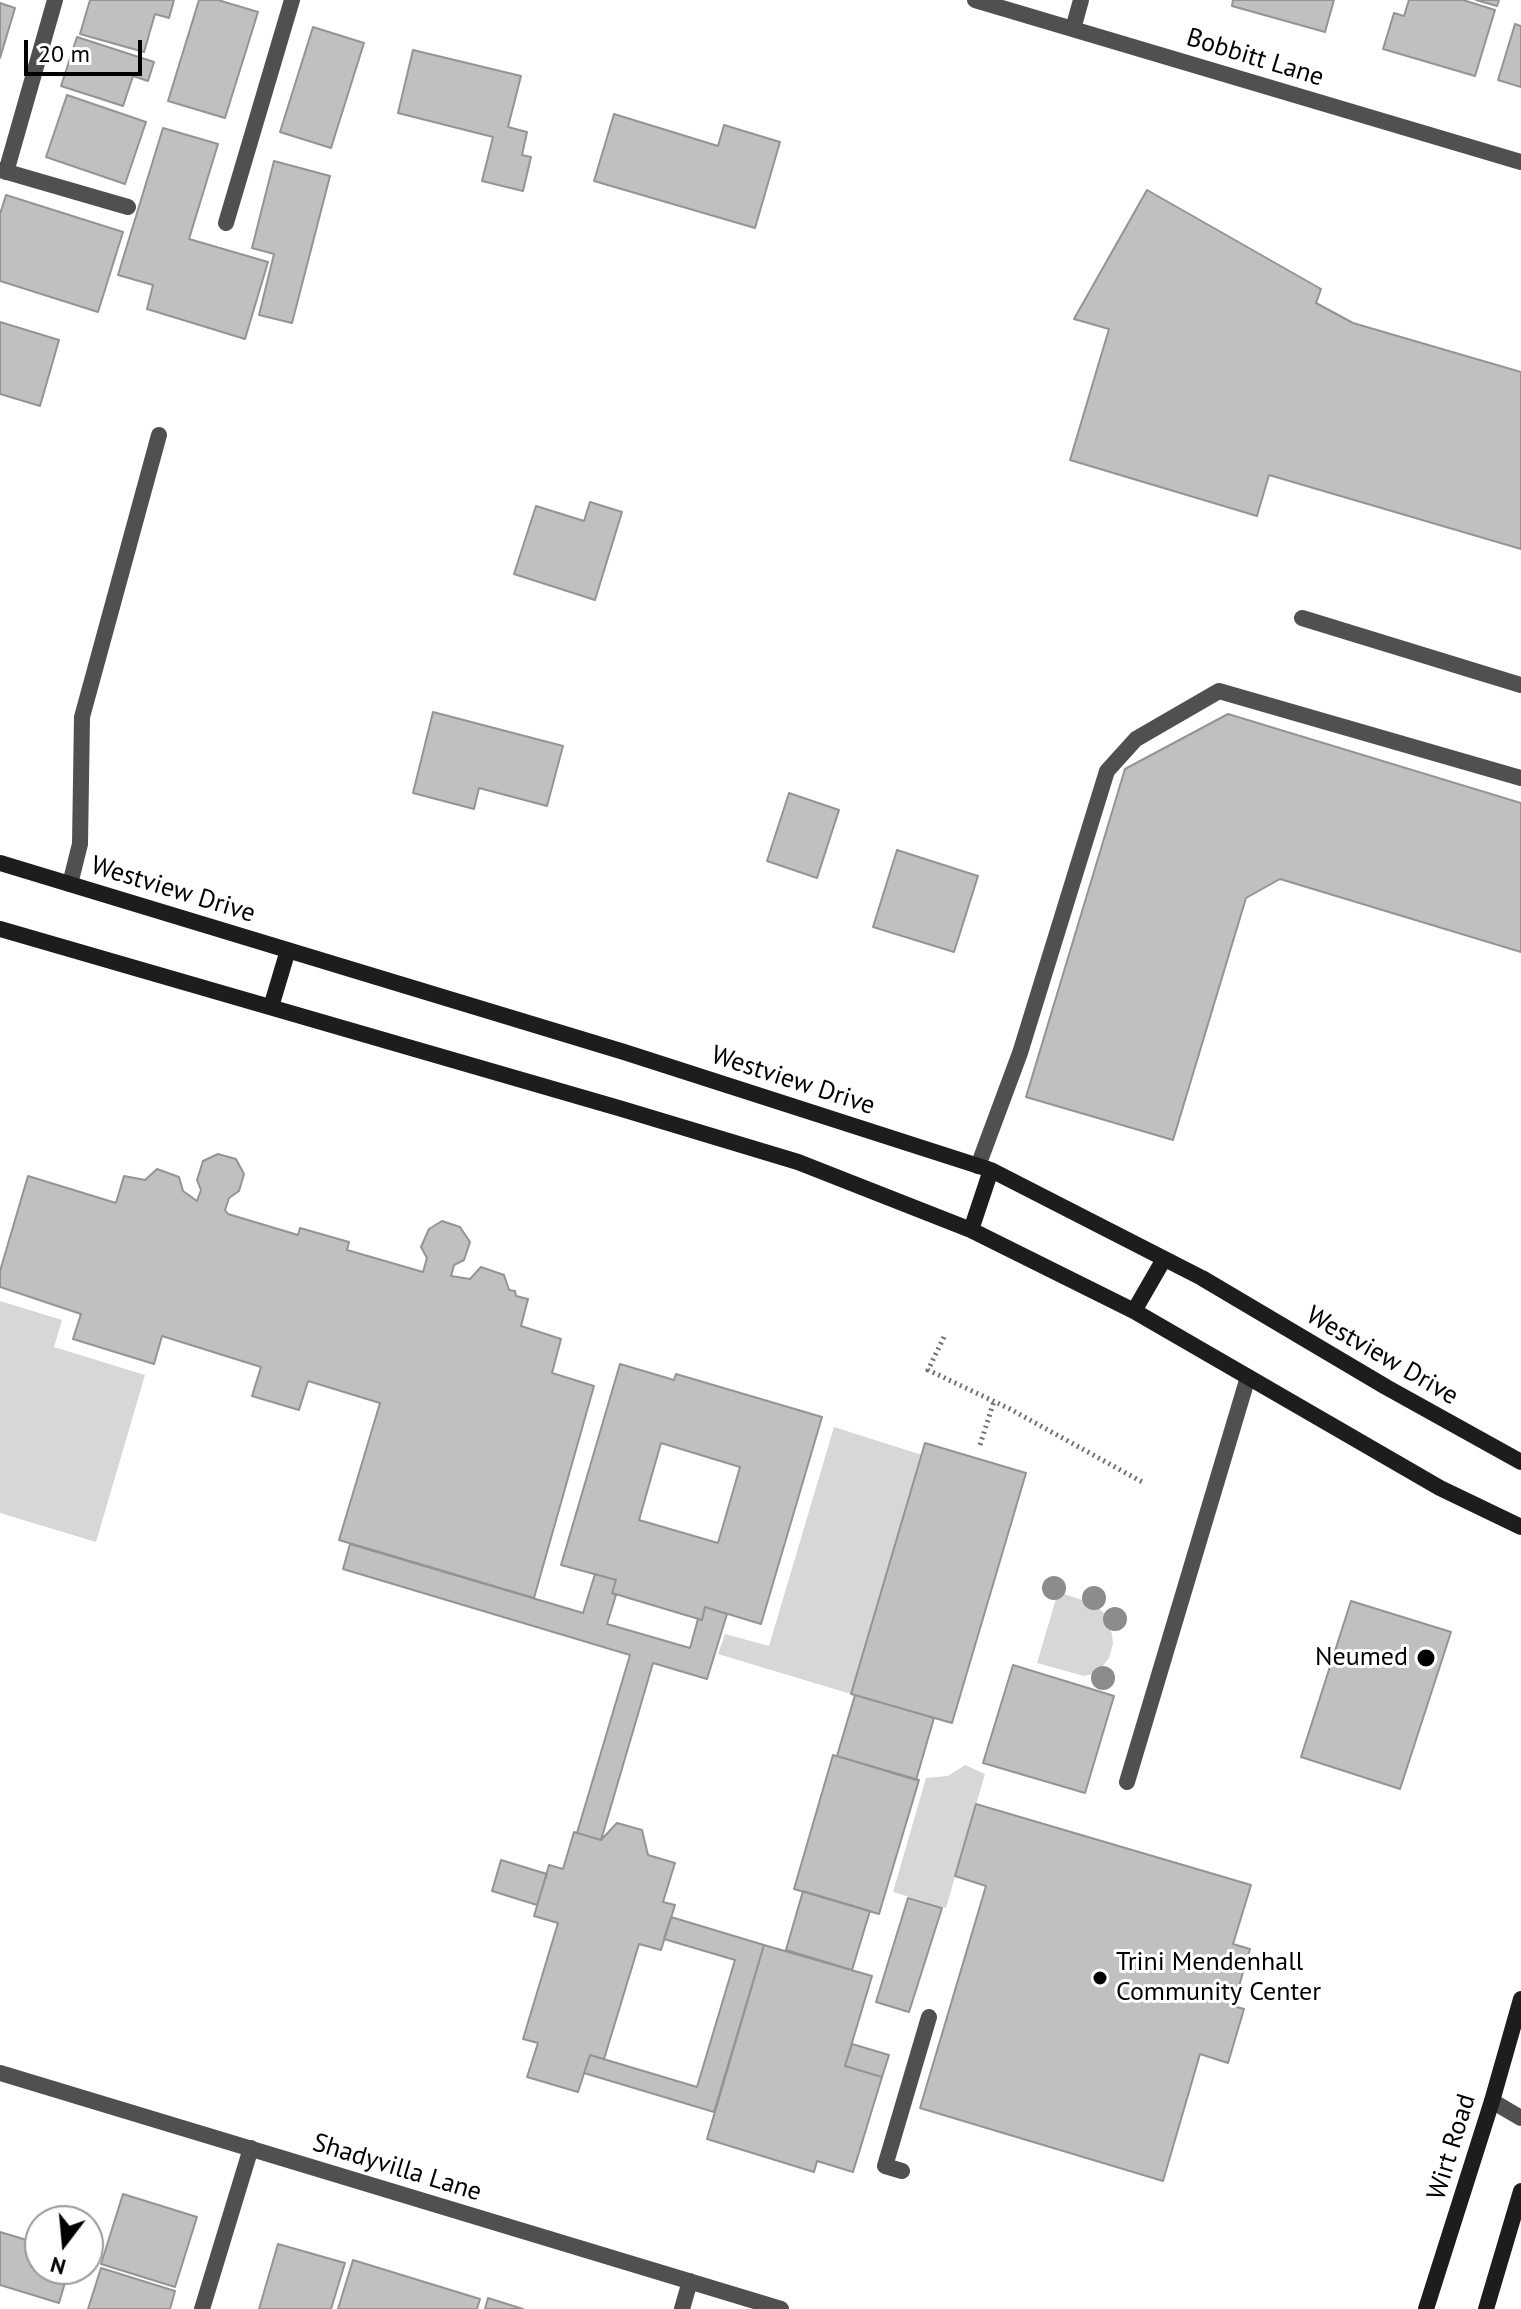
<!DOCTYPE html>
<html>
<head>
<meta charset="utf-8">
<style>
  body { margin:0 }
  #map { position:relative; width:1521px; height:2309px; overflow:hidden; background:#fff; font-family:"PT Sans",sans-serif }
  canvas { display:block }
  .north { position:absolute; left:24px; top:2205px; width:80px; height:80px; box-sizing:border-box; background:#fff; border:2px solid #999; border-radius:50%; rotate:196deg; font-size:22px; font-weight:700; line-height:32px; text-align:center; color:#000 }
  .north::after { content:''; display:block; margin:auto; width:28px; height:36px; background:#000; clip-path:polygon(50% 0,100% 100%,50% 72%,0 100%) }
  .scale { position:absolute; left:24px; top:40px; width:118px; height:36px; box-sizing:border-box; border:4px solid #000; border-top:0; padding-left:10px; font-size:24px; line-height:28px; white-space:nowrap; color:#000; -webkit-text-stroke:6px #fff; paint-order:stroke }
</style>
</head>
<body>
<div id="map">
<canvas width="1521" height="2309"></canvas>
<div class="north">N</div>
<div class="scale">20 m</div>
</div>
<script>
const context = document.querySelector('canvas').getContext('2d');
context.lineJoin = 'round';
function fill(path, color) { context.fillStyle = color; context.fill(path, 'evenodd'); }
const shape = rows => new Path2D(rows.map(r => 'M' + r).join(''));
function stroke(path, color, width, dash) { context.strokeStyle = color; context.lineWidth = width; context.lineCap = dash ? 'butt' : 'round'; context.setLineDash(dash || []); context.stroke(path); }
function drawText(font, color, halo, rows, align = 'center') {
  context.font = font + ' "PT Sans",sans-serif'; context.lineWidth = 6; context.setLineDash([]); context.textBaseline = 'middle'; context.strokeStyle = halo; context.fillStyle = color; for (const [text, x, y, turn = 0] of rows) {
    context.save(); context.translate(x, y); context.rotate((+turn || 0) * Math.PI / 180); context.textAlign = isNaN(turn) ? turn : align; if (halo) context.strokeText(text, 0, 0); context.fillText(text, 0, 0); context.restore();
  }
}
const green = shape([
  [0,1301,62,1320,54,1347,145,1375,96,1542,0,1513],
  [834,1427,922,1455,851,1694,718,1654,725,1634,769,1646],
  [1058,1592,1095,1604,1104,1613,1112,1634,1113,1644,1109,1658,1097,1673,1084,1676,1037,1663],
  [965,1765,985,1774,946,1908,893,1892,926,1778,948,1776]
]);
const building = shape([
  [90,0,174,0,169,18,155,14,144,52,80,34,90,0],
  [199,0,218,0,258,12,225,118,168,101,199,0],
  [1233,0,1334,0,1325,32,1232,6,1233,0],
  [1409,0,1463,0,1495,10,1475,76,1383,49,1394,13,1404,16,1409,0],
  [1476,0,1499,0,1497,6,1476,0],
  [0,3,15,8,0,58,0,3],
  [1515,24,1521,26,1521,87,1498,80,1515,24],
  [313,27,364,43,331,148,280,132,313,27],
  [77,37,154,62,148,81,133,76,123,106,61,86,77,37],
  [413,50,521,76,508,127,527,132,522,155,531,157,523,191,482,181,493,137,398,113,413,50],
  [67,95,146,122,125,184,46,157,67,95],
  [614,114,718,146,724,125,780,142,755,228,594,181,614,114],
  [163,128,218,144,189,239,268,262,245,339,147,309,153,285,118,275,163,128],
  [274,161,330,176,292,323,259,315,274,254,252,248,274,161],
  [1147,190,1321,289,1316,303,1353,323,1521,372,1521,549,1269,475,1257,516,1070,460,1109,329,1074,319,1147,190],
  [6,195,123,232,98,312,0,281,0,214,6,195],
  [0,322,59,340,40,406,0,394,0,322],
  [590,502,622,512,595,600,514,574,536,506,584,521,590,502],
  [433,712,563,746,547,806,479,788,474,809,413,793,433,712],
  [1228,714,1521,803,1521,952,1280,879,1246,898,1173,1140,1026,1097,1125,769,1228,714],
  [789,793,839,810,817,878,767,861,789,793],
  [897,850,978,876,954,952,873,927,897,850],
  [218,1154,236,1159,244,1174,239,1191,229,1198,225,1210,228,1214,298,1235,300,1228,349,1242,347,1250,423,1272,427,1258,421,1247,429,1229,442,1221,460,1227,470,1242,464,1260,454,1265,451,1276,470,1279,481,1267,504,1275,509,1290,515,1291,516,1296,528,1299,521,1326,561,1339,552,1373,594,1386,534,1598,339,1540,380,1403,308,1381,299,1410,252,1396,261,1367,162,1336,154,1364,73,1339,81,1314,0,1287,0,1271,28,1176,116,1203,124,1176,145,1180,157,1169,179,1177,183,1191,197,1201,201,1190,197,1180,203,1161,218,1154],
  [620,1364,674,1380,676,1374,822,1417,761,1624,705,1607,702,1620,612,1593,616,1580,561,1565,620,1364],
  [661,1443,740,1467,718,1543,639,1520,661,1443],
  [925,1443,1026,1473,952,1723,851,1694,925,1443],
  [350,1544,583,1613,595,1574,616,1580,612,1593,616,1595,607,1624,690,1648,698,1619,702,1620,705,1607,727,1614,707,1679,653,1663,601,1840,577,1833,630,1655,343,1569,350,1544],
  [1351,1601,1451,1632,1400,1789,1301,1757,1351,1601],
  [1013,1665,1114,1696,1085,1793,983,1763,1013,1665],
  [855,1695,934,1718,916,1780,837,1756,855,1695],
  [833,1755,919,1780,879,1914,794,1889,833,1755],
  [976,1804,1251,1885,1233,1944,1250,1949,1233,2006,1244,2009,1228,2063,1200,2054,1163,2181,920,2108,986,1886,955,1876,976,1804],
  [617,1823,642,1830,648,1855,675,1863,663,1902,675,1905,661,1950,639,1944,604,2059,590,2055,578,2092,527,2077,538,2043,523,2039,558,1923,534,1916,549,1865,563,1869,574,1832,601,1840,617,1823],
  [501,1860,547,1874,537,1905,492,1891,501,1860],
  [803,1891,870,1911,852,1970,786,1950,803,1891],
  [908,1898,942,1908,909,2012,876,2002,908,1898],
  [671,1917,764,1945,714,2112,584,2073,590,2055,697,2087,735,1960,664,1939,671,1917],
  [764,1945,872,1976,845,2066,882,2077,853,2172,817,2161,814,2172,707,2139,764,1945],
  [852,2044,889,2055,882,2077,845,2066,852,2044],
  [123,2194,197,2217,175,2287,101,2264,123,2194],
  [0,2232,40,2244,40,2269,69,2269,59,2303,0,2285,0,2232],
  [278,2244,345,2263,331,2309,259,2309,278,2244],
  [353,2260,480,2299,477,2309,338,2309,353,2260],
  [101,2268,175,2291,170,2309,88,2309,101,2268],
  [488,2298,523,2309,485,2309,488,2298]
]);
const path = shape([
  [944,1337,928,1370,1010,1409,1144,1483],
  [980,1445,994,1401]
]);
const service = shape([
  [1302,618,1521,685],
  [70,884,80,844,82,717,159,435],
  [978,1166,1020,1053,1107,771,1136,739,1219,691,1521,778],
  [1127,1782,1248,1377],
  [1492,2101,1521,2118],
  [902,2171,885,2166,929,2017]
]);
const minor = shape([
  [975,0,1521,162],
  [1073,29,1081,0],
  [0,170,128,207],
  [6,172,55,0],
  [226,223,292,0],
  [0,2073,781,2309],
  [202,2309,251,2148],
  [682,2309,690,2281]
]);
const secondary = shape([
  [0,863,624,1052,991,1170,1202,1278,1386,1387,1521,1462],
  [0,929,622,1109,798,1162,971,1230,1134,1311,1440,1488,1521,1527],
  [271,1007,288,950],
  [971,1230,991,1170],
  [1134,1311,1164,1259],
  [1426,2309,1492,2101,1521,1999],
  [1486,2309,1521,2191]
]);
const trees = [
  [1054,1588],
  [1094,1598],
  [1115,1619],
  [1103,1678]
];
const markers = [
  [1426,1658,10,"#000"],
  [1100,1978,8,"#000"]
];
const streetNames = [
  ["Bobbitt Lane",1255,58,17],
  ["Westview Drive",173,890,17],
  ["Westview Drive",793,1081,18],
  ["Westview Drive",1382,1356,30],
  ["Wirt Road",1452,2147,-73],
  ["Shadyvilla Lane",397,2168,17]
];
const poiNames = [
  ["Neumed",1408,1658],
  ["Trini Mendenhall",1116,1963,"left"],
  ["Community Center",1116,1993,"left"]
];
fill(green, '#d7d7d7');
fill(building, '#c0c0c0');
stroke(building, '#949494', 2);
stroke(path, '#727272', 5, [2, 4]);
stroke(service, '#505050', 16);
stroke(minor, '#505050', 16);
stroke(secondary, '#1d1d1d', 16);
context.fillStyle = '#8c8c8c';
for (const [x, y] of trees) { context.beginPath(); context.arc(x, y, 12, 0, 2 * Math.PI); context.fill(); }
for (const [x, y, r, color] of markers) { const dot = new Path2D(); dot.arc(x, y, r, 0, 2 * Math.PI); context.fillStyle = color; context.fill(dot); stroke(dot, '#fff', 3); }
drawText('26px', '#000', '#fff', streetNames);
drawText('26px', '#000', '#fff', poiNames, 'right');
</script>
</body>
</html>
